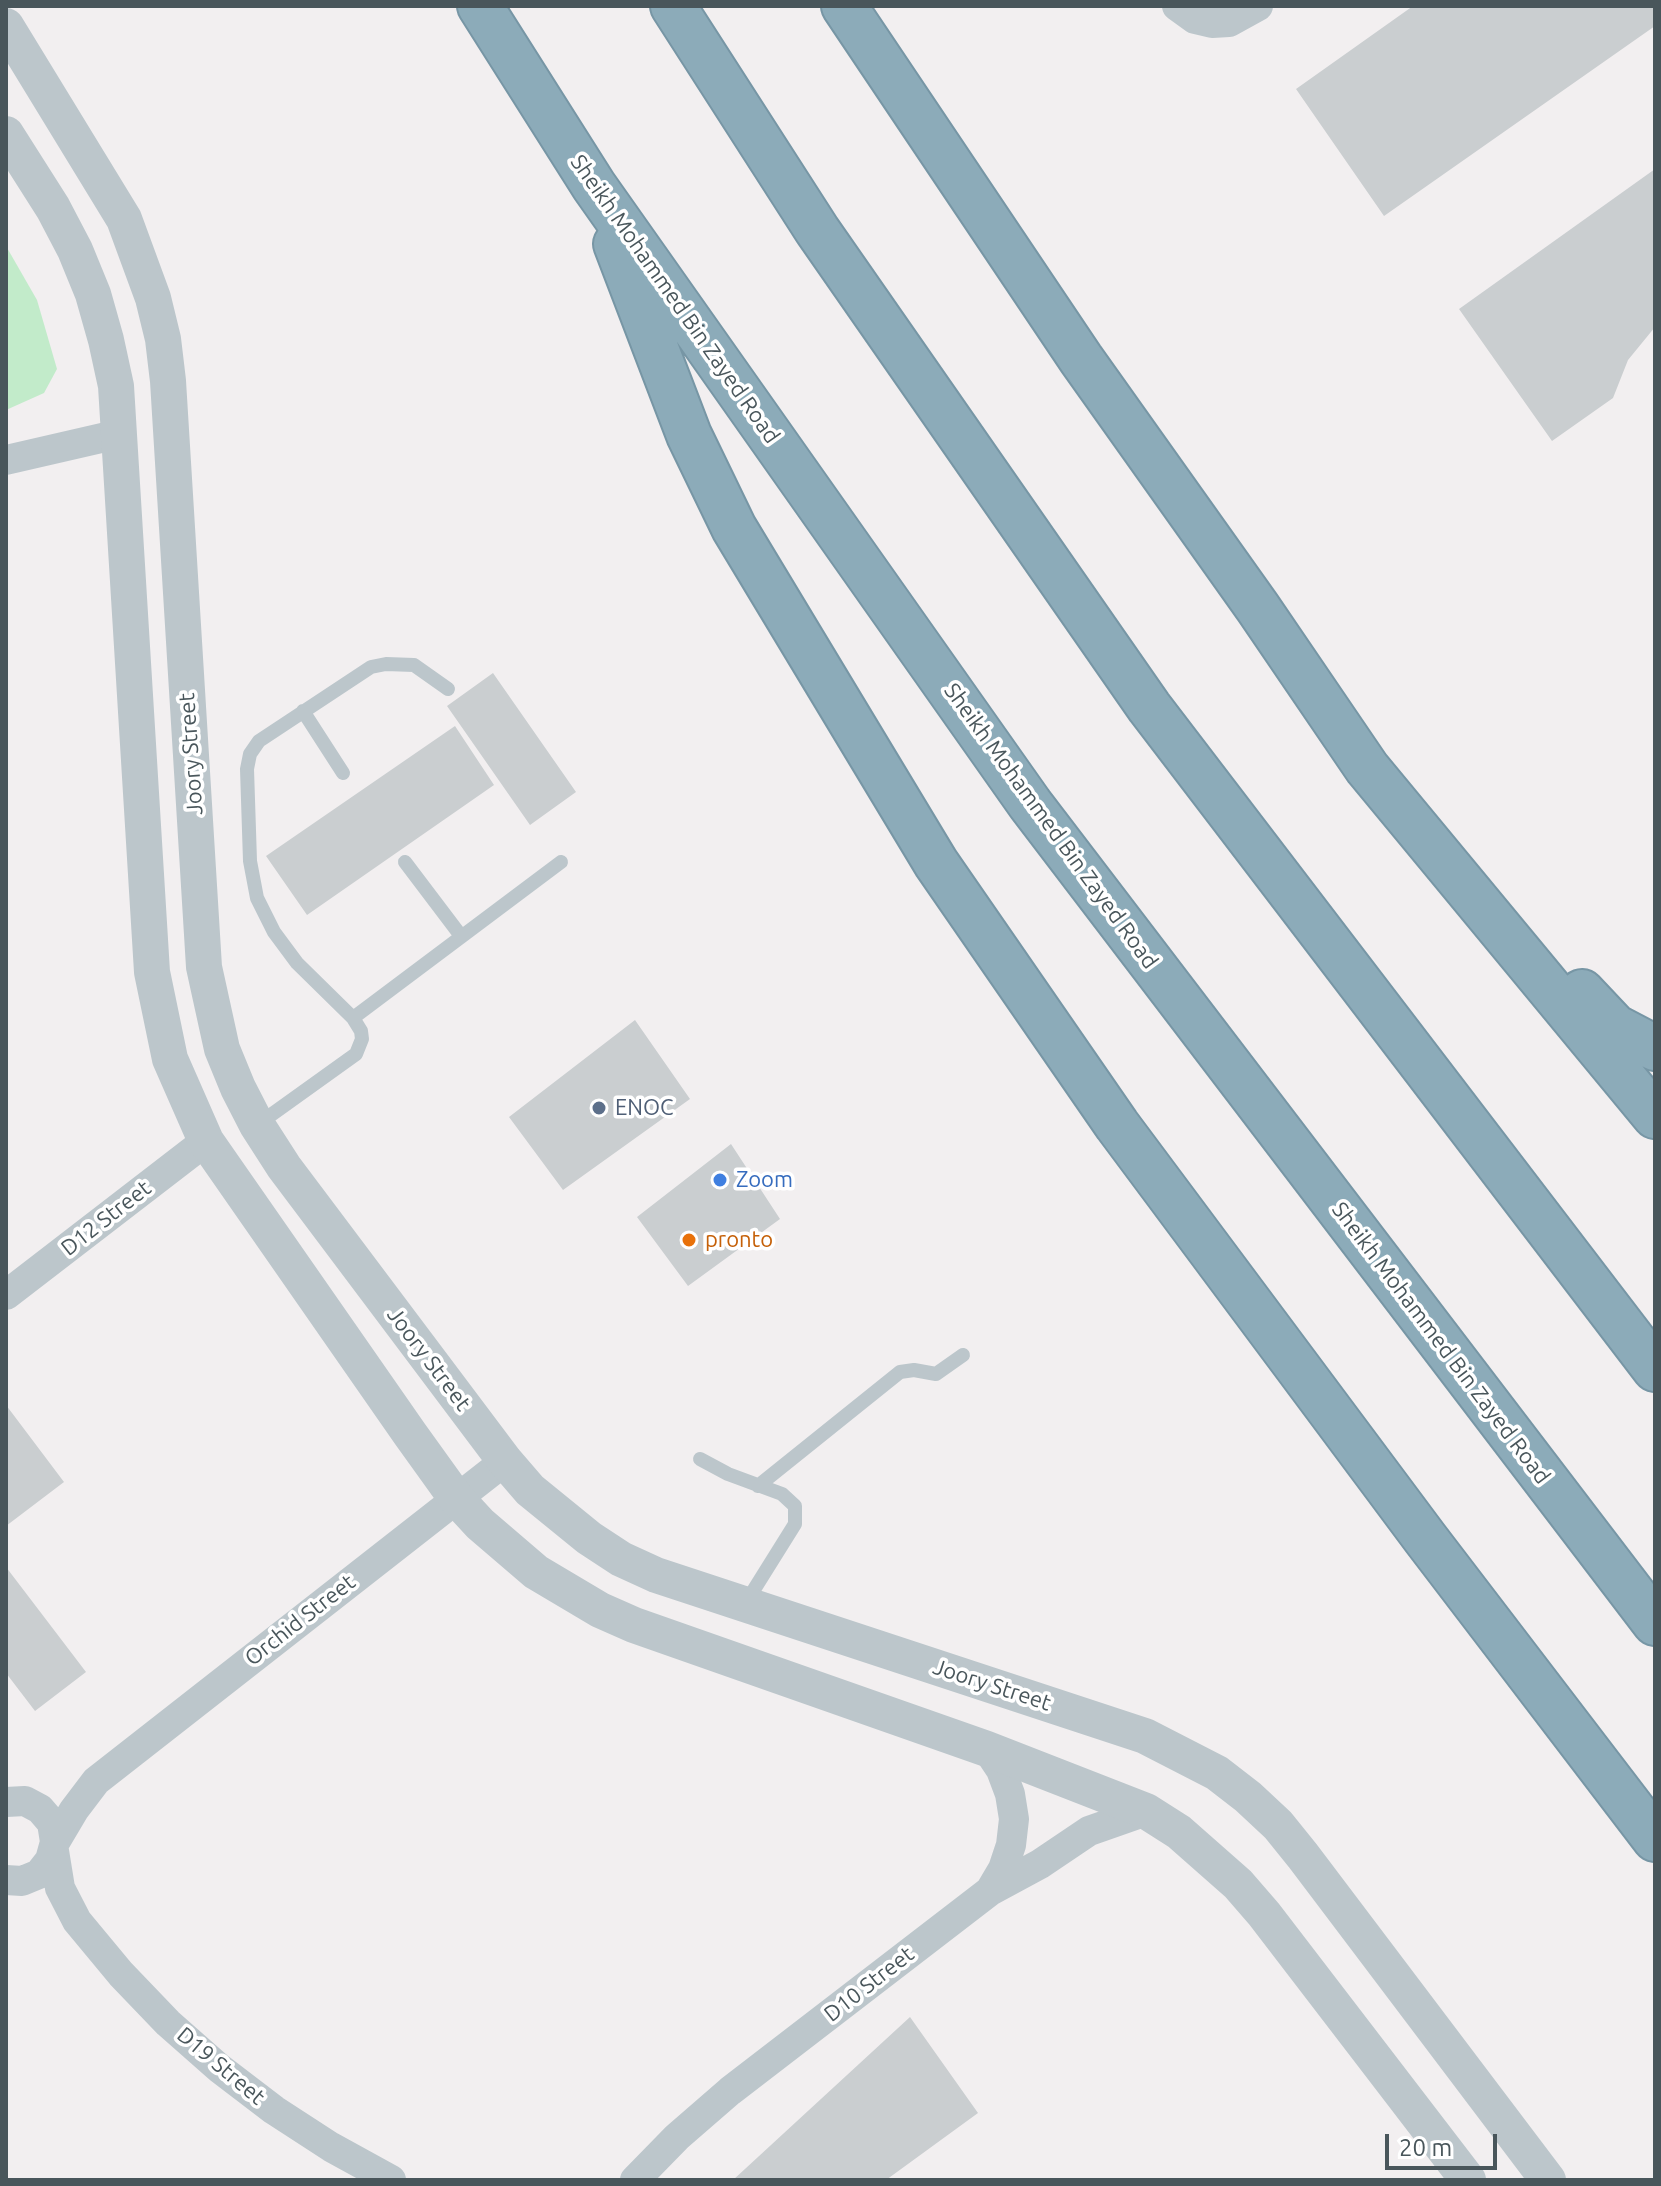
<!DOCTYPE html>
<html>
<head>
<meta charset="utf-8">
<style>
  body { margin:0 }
  #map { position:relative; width:1661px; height:2186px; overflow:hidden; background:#f2eff0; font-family:Ubuntu,sans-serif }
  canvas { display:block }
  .frame { position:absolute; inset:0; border:8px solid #49565b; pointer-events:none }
  .scale { position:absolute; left:1385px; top:2134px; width:112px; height:36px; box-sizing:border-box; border:4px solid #49565b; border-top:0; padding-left:10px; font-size:24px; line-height:28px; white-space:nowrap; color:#49565b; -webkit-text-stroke:6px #fff; paint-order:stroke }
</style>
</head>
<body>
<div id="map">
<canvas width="1661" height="2186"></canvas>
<div class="frame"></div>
<div class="scale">20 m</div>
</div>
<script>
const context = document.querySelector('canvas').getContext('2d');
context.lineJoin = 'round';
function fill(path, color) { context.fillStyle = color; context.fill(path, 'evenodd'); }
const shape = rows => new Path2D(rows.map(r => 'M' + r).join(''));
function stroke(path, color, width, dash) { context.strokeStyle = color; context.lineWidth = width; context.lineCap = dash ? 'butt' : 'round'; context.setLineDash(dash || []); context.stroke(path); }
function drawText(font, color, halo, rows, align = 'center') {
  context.font = font + ' Ubuntu,sans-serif'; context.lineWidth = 7; context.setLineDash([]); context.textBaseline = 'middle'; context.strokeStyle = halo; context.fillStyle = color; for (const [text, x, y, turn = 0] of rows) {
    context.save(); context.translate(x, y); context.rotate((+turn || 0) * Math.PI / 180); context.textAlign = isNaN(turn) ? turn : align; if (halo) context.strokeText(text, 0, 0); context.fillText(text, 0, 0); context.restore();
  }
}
const green = shape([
  [6,246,37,300,57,369,44,393,6,410]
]);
const building = shape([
  [1413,6,1655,6,1655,26,1384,216,1296,89],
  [1655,169,1655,327,1628,360,1613,398,1552,441,1459,309],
  [493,673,576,792,530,825,447,706],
  [455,726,494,785,307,915,266,856],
  [635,1020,690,1099,563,1190,509,1117],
  [731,1144,780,1219,688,1286,637,1217],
  [6,1405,64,1482,6,1526],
  [6,1567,86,1672,35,1711,6,1673],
  [910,2017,978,2113,886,2180,733,2180]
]);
const service = shape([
  [303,711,343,773],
  [405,862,461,936],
  [353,1018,561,862],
  [257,1125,356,1054,362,1039,361,1031,353,1018,297,963,274,932,257,898,250,861,247,769,250,754,259,741,371,667,386,664,414,665,448,689],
  [700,1459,728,1474,782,1494,795,1506,795,1524,745,1604],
  [758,1486,900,1372,914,1370,936,1374,963,1355]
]);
const minor = shape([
  [1177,6,1195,19,1212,23,1229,22,1258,6],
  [6,460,119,434],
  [6,1295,206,1141],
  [6,1802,25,1801,40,1809,52,1823,55,1842,50,1860,39,1874,22,1881,6,1880],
  [55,1842,74,1810,96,1781,505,1461],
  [54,1851,60,1888,77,1921,121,1974,168,2023,219,2068,274,2110,331,2147,391,2180],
  [990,1891,1040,1864,1089,1831,1146,1811],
  [635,2180,677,2137,730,2091,990,1891,1003,1869,1011,1845,1014,1819,1010,1794,1001,1770,987,1749]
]);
const tertiary = shape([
  [6,26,124,219,153,298,163,339,168,381,204,967,222,1049,238,1088,257,1125,284,1167,505,1461,530,1490,589,1538,621,1559,656,1575,1145,1736,1217,1773,1248,1797,1278,1825,1303,1856,1548,2180],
  [6,134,53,208,75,250,93,294,106,340,116,386,152,972,170,1059,206,1141,410,1434,456,1498,480,1524,536,1572,600,1610,634,1625,987,1749,1146,1811,1179,1832,1238,1884,1264,1914,1468,2180]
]);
const motorway = shape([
  [480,6,594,186,1030,804,1655,1623],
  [673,6,817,230,1149,707,1655,1369],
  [844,6,1081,359,1258,608,1367,768,1655,1116],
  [616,244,689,435,734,528,936,863,1117,1125,1425,1538,1655,1839],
  [1582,992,1615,1027,1655,1048]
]);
const markers = [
  [599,1108,8,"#5c6f8a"],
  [720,1180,8,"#3f7fe0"],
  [689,1240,8,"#e8710a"]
];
const streetNames = [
  ["Sheikh Mohammed Bin Zayed Road",675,299,55],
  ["Joory Street",191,754,-94],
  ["Sheikh Mohammed Bin Zayed Road",1051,826,54],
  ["D12 Street",106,1218,-38],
  ["Sheikh Mohammed Bin Zayed Road",1441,1343,53],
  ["Joory Street",429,1359,53],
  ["Orchid Street",300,1620,-38],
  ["Joory Street",992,1685,18],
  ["D10 Street",869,1984,-38],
  ["D19 Street",221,2066,40]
];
const serviceNames = [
  ["ENOC",615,1108]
];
const shopNames = [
  ["Zoom",736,1180]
];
const foodNames = [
  ["pronto",705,1240]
];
fill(green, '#c2ebca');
fill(building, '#caced0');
stroke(motorway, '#7796a5', 48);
stroke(service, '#bcc6cb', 14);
stroke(minor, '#bcc6cb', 30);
stroke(tertiary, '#bcc6cb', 36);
stroke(motorway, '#8cabb9', 44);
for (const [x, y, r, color] of markers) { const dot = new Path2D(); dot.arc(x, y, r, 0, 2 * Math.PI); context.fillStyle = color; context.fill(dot); stroke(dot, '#fff', 3); }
drawText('22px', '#49565b', '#fff', streetNames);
drawText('22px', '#4e5e75', '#fff', serviceNames, 'left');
drawText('22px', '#366cbe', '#fff', shopNames, 'left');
drawText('22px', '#c56008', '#fff', foodNames, 'left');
</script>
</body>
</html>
